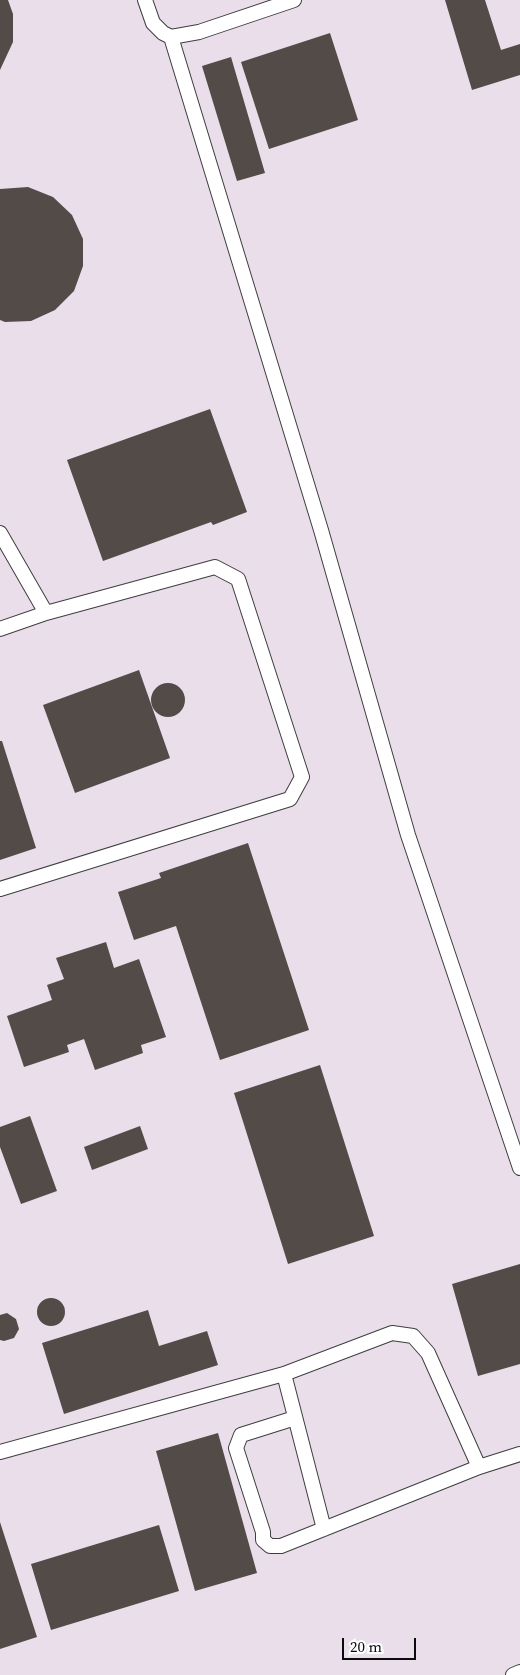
<!DOCTYPE html>
<html>
<head>
<meta charset="utf-8">
<style>
  body { margin:0 }
  #map { position:relative; width:520px; height:1675px; overflow:hidden; background:#fffae8; font-family:"Source Serif 4",serif }
  canvas { display:block }
  .scale { position:absolute; left:342px; top:1638px; width:74px; height:22px; box-sizing:border-box; border:2px solid #0b0b0b; border-top:0; padding-left:6px; font-size:15px; line-height:18px; white-space:nowrap; color:#0b0b0b; -webkit-text-stroke:4px #fff; paint-order:stroke }
</style>
</head>
<body>
<div id="map">
<canvas width="520" height="1675"></canvas>
<div class="scale">20 m</div>
</div>
<script>
const context = document.querySelector('canvas').getContext('2d');
context.lineJoin = 'round';
function fill(path, color) { context.fillStyle = color; context.fill(path, 'evenodd'); }
const shape = rows => new Path2D(rows.map(r => 'M' + r).join(''));
function stroke(path, color, width, dash) { context.strokeStyle = color; context.lineWidth = width; context.lineCap = dash ? 'butt' : 'round'; context.setLineDash(dash || []); context.stroke(path); }
const industrial = shape([
  [0,0,520,0,520,1675,0,1675]
]);
const building = shape([
  [0,0,8,0,13,14,13,42,0,70],
  [445,0,485,0,501,50,520,44,520,75,472,90],
  [330,33,358,120,269,149,241,62],
  [231,57,265,173,237,181,202,66],
  [28,187,53,197,72,215,83,239,83,266,74,291,55,310,31,321,5,322,0,320,0,189],
  [210,409,247,512,213,525,211,522,103,561,67,460],
  [139,670,170,758,75,793,43,705],
  '151 700a17 17 0 1 1 34 0a17 17 0 1 1-34 0Z',
  [0,741,2,741,36,848,0,860],
  [248,843,309,1030,220,1060,176,926,134,940,118,892,161,878,159,873],
  [106,942,114,968,139,959,166,1037,141,1045,143,1053,95,1070,84,1039,67,1045,69,1052,24,1067,7,1016,52,1000,47,985,64,979,56,958],
  [320,1065,374,1236,288,1264,234,1093],
  [30,1116,57,1191,21,1204,0,1147,0,1127],
  [140,1126,148,1149,92,1170,84,1147],
  [520,1264,520,1364,478,1376,452,1284],
  '37 1312a14 14 0 1 1 28 0a14 14 0 1 1-28 0Z',
  [148,1310,159,1346,207,1331,218,1365,64,1414,42,1343],
  [7,1313,16,1319,19,1329,14,1338,4,1341,0,1340,0,1315],
  [218,1433,257,1573,195,1591,156,1451],
  [0,1522,37,1637,0,1649],
  [159,1525,179,1591,51,1630,31,1564]
]);
const lane = shape([
  [145,0,153,23,163,33,171,37,199,32,294,0],
  [171,37,321,530,408,835,520,1168],
  [0,533,46,613],
  [0,629,46,613,215,567,238,579,302,777,290,799,0,889],
  [284,1374,324,1529],
  [295,1418,241,1435,236,1448,263,1532,263,1540,270,1546,281,1546,479,1467,520,1454],
  [0,1452,284,1374,392,1333,413,1336,428,1353,479,1467],
  [513,1675,520,1672]
]);
fill(industrial, '#e9deea');
fill(building, '#534b47');
stroke(lane, '#3e3e3e', 16);
stroke(lane, '#fff', 14);
</script>
</body>
</html>
